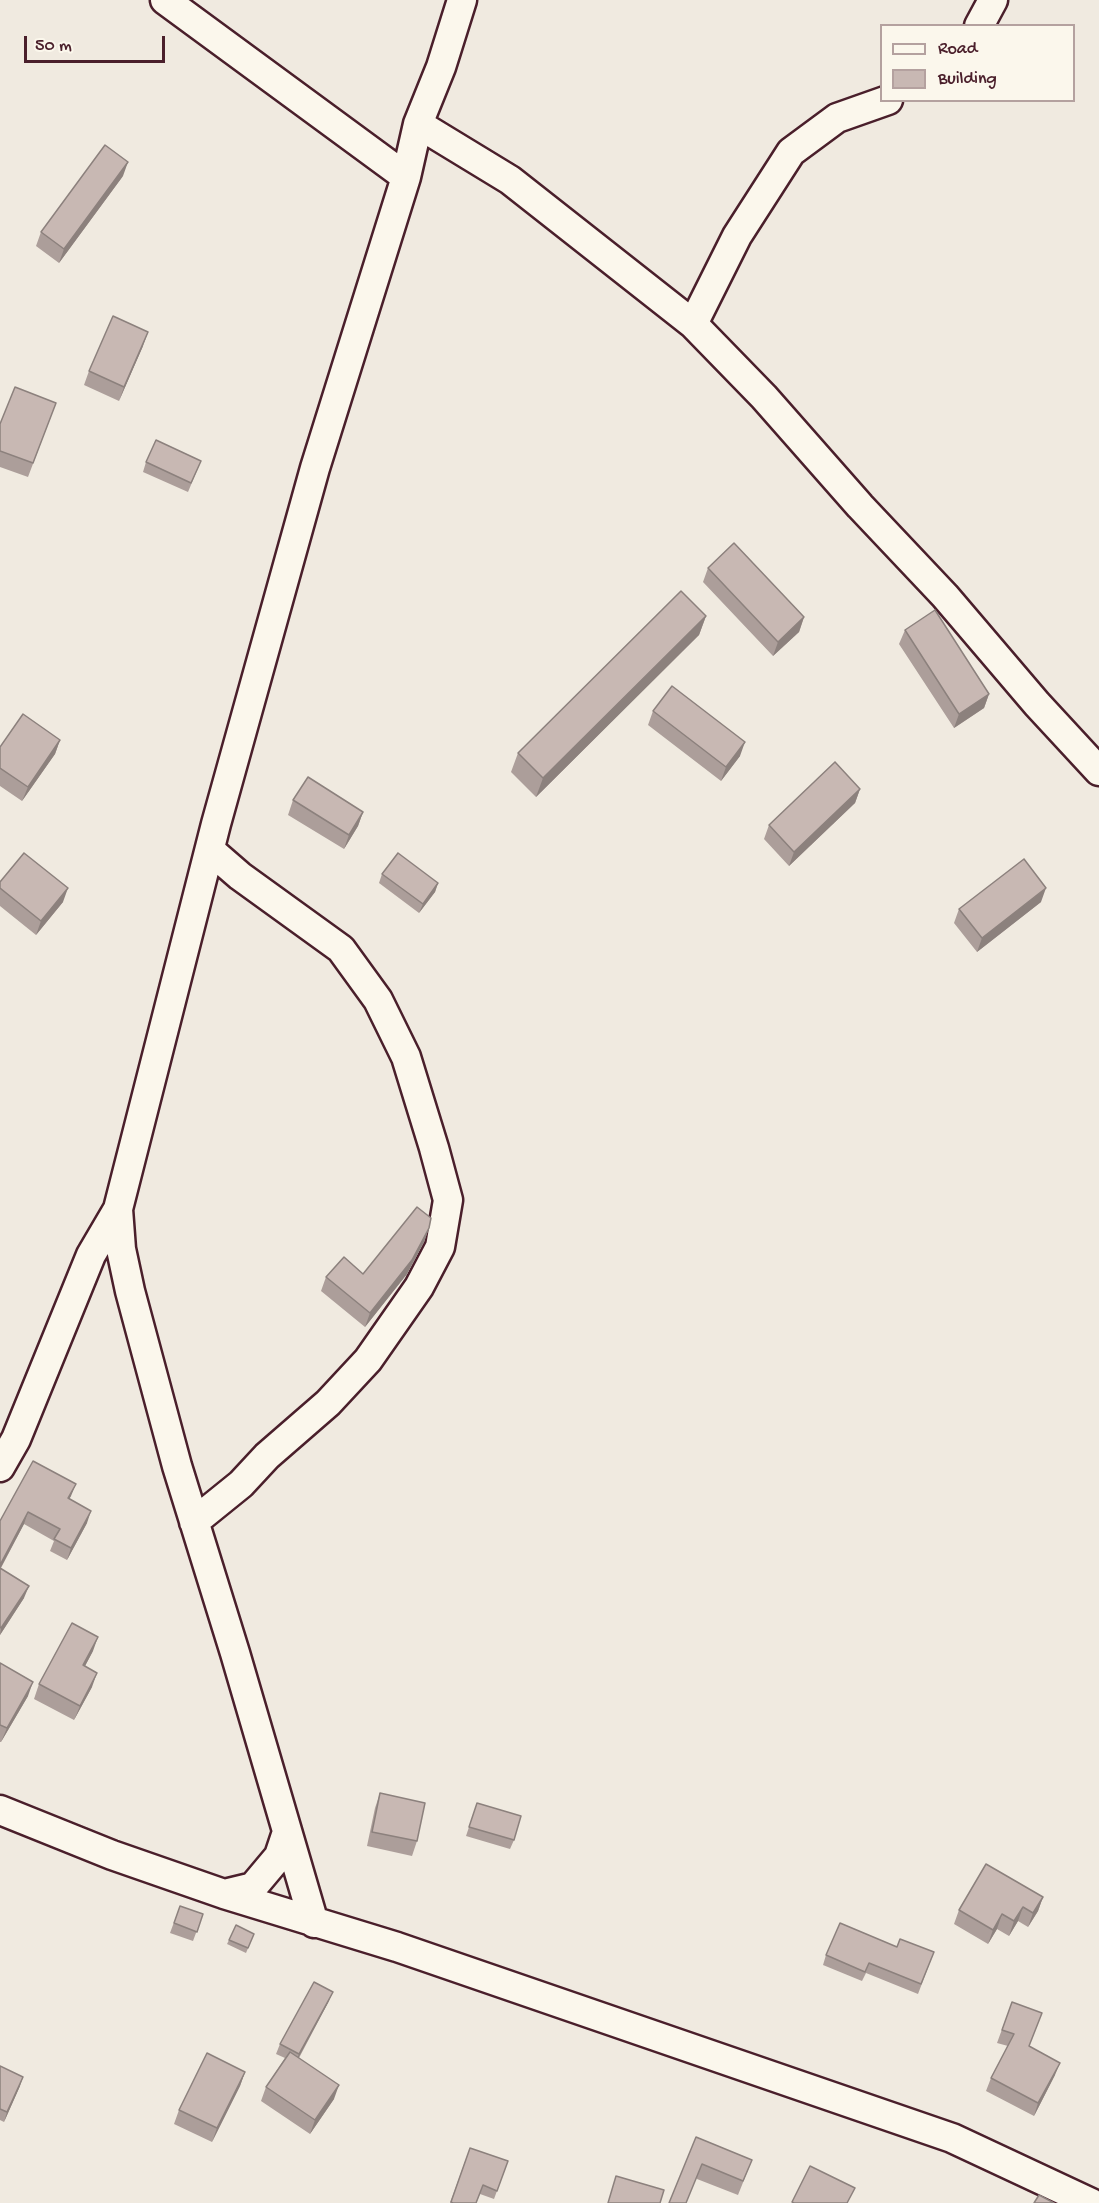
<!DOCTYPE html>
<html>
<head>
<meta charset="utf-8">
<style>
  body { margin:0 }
  #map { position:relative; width:1099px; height:2203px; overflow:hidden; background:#f0eae0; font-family:"Gochi Hand",sans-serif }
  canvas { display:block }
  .legend { position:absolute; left:880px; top:24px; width:195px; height:78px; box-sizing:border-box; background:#fbf7ec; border:2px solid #b4a19f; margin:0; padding:8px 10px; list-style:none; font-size:18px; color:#4a1f2b }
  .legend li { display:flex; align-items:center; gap:12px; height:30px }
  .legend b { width:30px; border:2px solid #b4a19f }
  .scale { position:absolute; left:24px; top:36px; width:141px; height:27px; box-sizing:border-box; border:3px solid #4a1f2b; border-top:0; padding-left:8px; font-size:18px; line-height:21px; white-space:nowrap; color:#4a1f2b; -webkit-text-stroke:4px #fbf7ec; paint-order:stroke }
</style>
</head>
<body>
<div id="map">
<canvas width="1099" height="2203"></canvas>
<ul class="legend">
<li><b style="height:8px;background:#fbf7ec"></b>Road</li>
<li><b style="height:16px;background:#c8b8b3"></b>Building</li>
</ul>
<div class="scale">50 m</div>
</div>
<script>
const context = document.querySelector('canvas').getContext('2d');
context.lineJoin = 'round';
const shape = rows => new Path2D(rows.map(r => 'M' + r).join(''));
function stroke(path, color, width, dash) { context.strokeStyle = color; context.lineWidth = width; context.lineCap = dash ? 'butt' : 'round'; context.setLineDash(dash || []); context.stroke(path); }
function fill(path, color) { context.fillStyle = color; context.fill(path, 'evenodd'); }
const minor = shape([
  [165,0,406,177],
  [979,26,993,0],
  [418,124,510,180,693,324,764,397,860,506,945,596,1037,704,1099,771],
  [693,324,737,236,791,152,837,118,888,100],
  [0,1467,16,1439,91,1255,118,1209],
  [194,1522,241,1484,267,1456,328,1403,368,1360,419,1287,440,1247,448,1200,434,1148,406,1057,378,1000,341,949,240,876,210,850],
  [0,1810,112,1855,224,1894,397,1947,952,2138,1091,2203],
  [224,1894,253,1887,279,1856,287,1832],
  [314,1923,235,1653,177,1466,130,1291,121,1249,118,1209,216,824,315,468,406,177,418,124,441,67,462,0]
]);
const wall = shape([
  [123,176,59,263,36,246,41,232],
  [143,346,119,401,84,385,89,371],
  [56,403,28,477,0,467,0,424],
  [201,461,188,492,143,472,146,462],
  [708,568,804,617,799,632,773,656,703,582],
  [706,616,699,635,536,797,511,772,518,753],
  [905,630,989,694,984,708,954,728,899,644],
  [653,711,740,756,721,781,648,725],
  [60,740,55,754,22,801,0,786,0,747],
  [860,789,855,803,789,866,764,839,769,825],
  [293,800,363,812,358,826,344,849,288,815],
  [382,874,438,883,435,892,419,913,379,883],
  [0,882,63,902,36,935,0,906],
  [1041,902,977,952,954,923,959,909],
  [429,1228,424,1242,407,1274,365,1327,321,1291,326,1277,363,1274],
  [71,1496,69,1499,87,1523,67,1560,50,1551,54,1541,24,1524,1,1568,24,1598,0,1635,0,1521],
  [93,1651,85,1666,92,1687,74,1720,34,1699,39,1684],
  [0,1663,28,1696,1,1742,0,1742],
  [380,1793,417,1841,412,1856,367,1846,375,1808],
  [477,1803,514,1840,510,1849,466,1836],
  [1043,1897,1038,1911,1028,1927,1018,1921,1009,1936,997,1929,988,1944,954,1924,959,1910],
  [180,1906,203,1914,193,1941,170,1933],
  [254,1934,246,1953,227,1944,229,1940],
  [897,1947,934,1952,918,1994,866,1973,862,1981,823,1965,826,1955],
  [329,2001,299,2058,334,2099,310,2134,261,2101,266,2087,285,2058,276,2054,280,2044],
  [1012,2002,1030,2046,1055,2075,1034,2116,986,2091,991,2078,1008,2046,997,2043],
  [0,2066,20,2086,4,2122,0,2120],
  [245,2072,240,2086,212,2142,174,2124,179,2110],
  [696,2137,752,2160,738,2195,697,2179],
  [467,2156,508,2161,494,2199,480,2194,476,2203,450,2203]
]);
const shadedWall = shape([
  [128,162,123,176,59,263,64,249],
  [148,332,143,346,119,401,124,387],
  [706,616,699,635,536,797,543,778],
  [804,617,799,632,773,656,778,642],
  [989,694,984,708,954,728,959,714],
  [60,740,55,754,22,801,28,787],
  [745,742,740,756,721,781,726,767],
  [860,789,855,803,789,866,794,852],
  [363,812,358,826,344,849,349,835],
  [438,883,435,892,419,913,423,904],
  [68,888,63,902,36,935,41,921],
  [1046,888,1041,902,977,952,982,938],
  [429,1228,424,1242,407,1274,365,1327,370,1313],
  [76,1484,71,1496,63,1510,68,1498],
  [91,1511,87,1523,67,1560,71,1548],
  [28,1512,24,1524,0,1569,0,1565],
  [29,1586,24,1598,0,1635,1,1628],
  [98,1637,93,1651,78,1679,83,1665],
  [97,1673,92,1687,74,1720,80,1706],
  [33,1682,28,1696,1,1742,7,1728],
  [1043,1897,1038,1911,1028,1927,1033,1913],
  [1023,1907,1018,1921,1009,1936,1014,1921],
  [1002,1914,997,1929,988,1944,993,1930],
  [333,1992,329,2001,295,2064,299,2054],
  [1060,2063,1055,2075,1034,2116,1038,2103],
  [245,2072,240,2086,212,2142,217,2128],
  [23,2077,20,2086,4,2122,7,2112],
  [339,2085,334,2099,310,2134,315,2120]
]);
const building = shape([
  [105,145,128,162,64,249,41,232,105,145],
  [113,316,148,332,124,387,89,371,113,316],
  [15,387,56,403,33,463,0,451,0,424,15,387],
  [156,440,201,461,191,483,146,462,156,440],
  [734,543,804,617,778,642,708,568,734,543],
  [681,591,706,616,543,778,518,753,681,591],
  [935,610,989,694,959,714,905,630,935,610],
  [672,686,745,742,726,767,653,711,672,686],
  [23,714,60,740,28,787,0,768,0,747,23,714],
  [835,762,860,789,794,852,769,825,835,762],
  [308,777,363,812,349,835,293,800,308,777],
  [24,853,68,888,41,921,0,888,0,882,24,853],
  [398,853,438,883,423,904,382,874,398,853],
  [1024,859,1046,888,982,938,959,909,1024,859],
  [417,1207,431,1218,429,1228,412,1260,370,1313,326,1277,344,1257,363,1274,417,1207],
  [33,1461,76,1484,68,1498,91,1511,71,1548,54,1539,60,1529,28,1512,0,1565,0,1521,33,1461],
  [0,1568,29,1586,1,1628,0,1627,0,1568],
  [72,1623,98,1637,83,1665,97,1673,80,1706,39,1684,72,1623],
  [0,1663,33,1682,7,1728,0,1725,0,1663],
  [380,1793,425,1803,417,1841,372,1832,380,1793],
  [477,1803,521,1816,514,1840,469,1827,477,1803],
  [986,1864,1043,1897,1033,1913,1023,1907,1014,1921,1002,1914,993,1930,959,1910,986,1864],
  [180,1906,203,1914,197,1932,174,1923,180,1906],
  [840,1923,897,1947,900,1939,934,1952,921,1984,869,1963,865,1972,826,1955,840,1923],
  [236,1925,254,1934,248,1948,229,1940,236,1925],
  [314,1982,333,1992,299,2054,280,2044,314,1982],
  [1012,2002,1042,2013,1029,2046,1060,2063,1038,2103,991,2078,1014,2034,1002,2030,1012,2002],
  [290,2052,339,2085,315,2120,266,2087,290,2052],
  [207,2053,245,2072,217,2128,179,2110,207,2053],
  [0,2066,23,2077,7,2112,0,2109,0,2066],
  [696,2137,752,2160,743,2181,702,2164,686,2203,669,2203,696,2137],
  [470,2148,508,2161,497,2191,483,2185,476,2203,453,2203,451,2202,470,2148],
  [810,2166,855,2188,847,2203,794,2203,792,2202,810,2166],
  [616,2176,664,2190,660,2203,608,2203,616,2176],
  [1039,2195,1054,2203,1034,2203,1039,2195]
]);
stroke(minor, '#4a1f2b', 33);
stroke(minor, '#fbf7ec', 28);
fill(wall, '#ac9e9a');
fill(shadedWall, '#8c817d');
fill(building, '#c8b8b3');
stroke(building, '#8c817d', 1.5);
</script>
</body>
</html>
